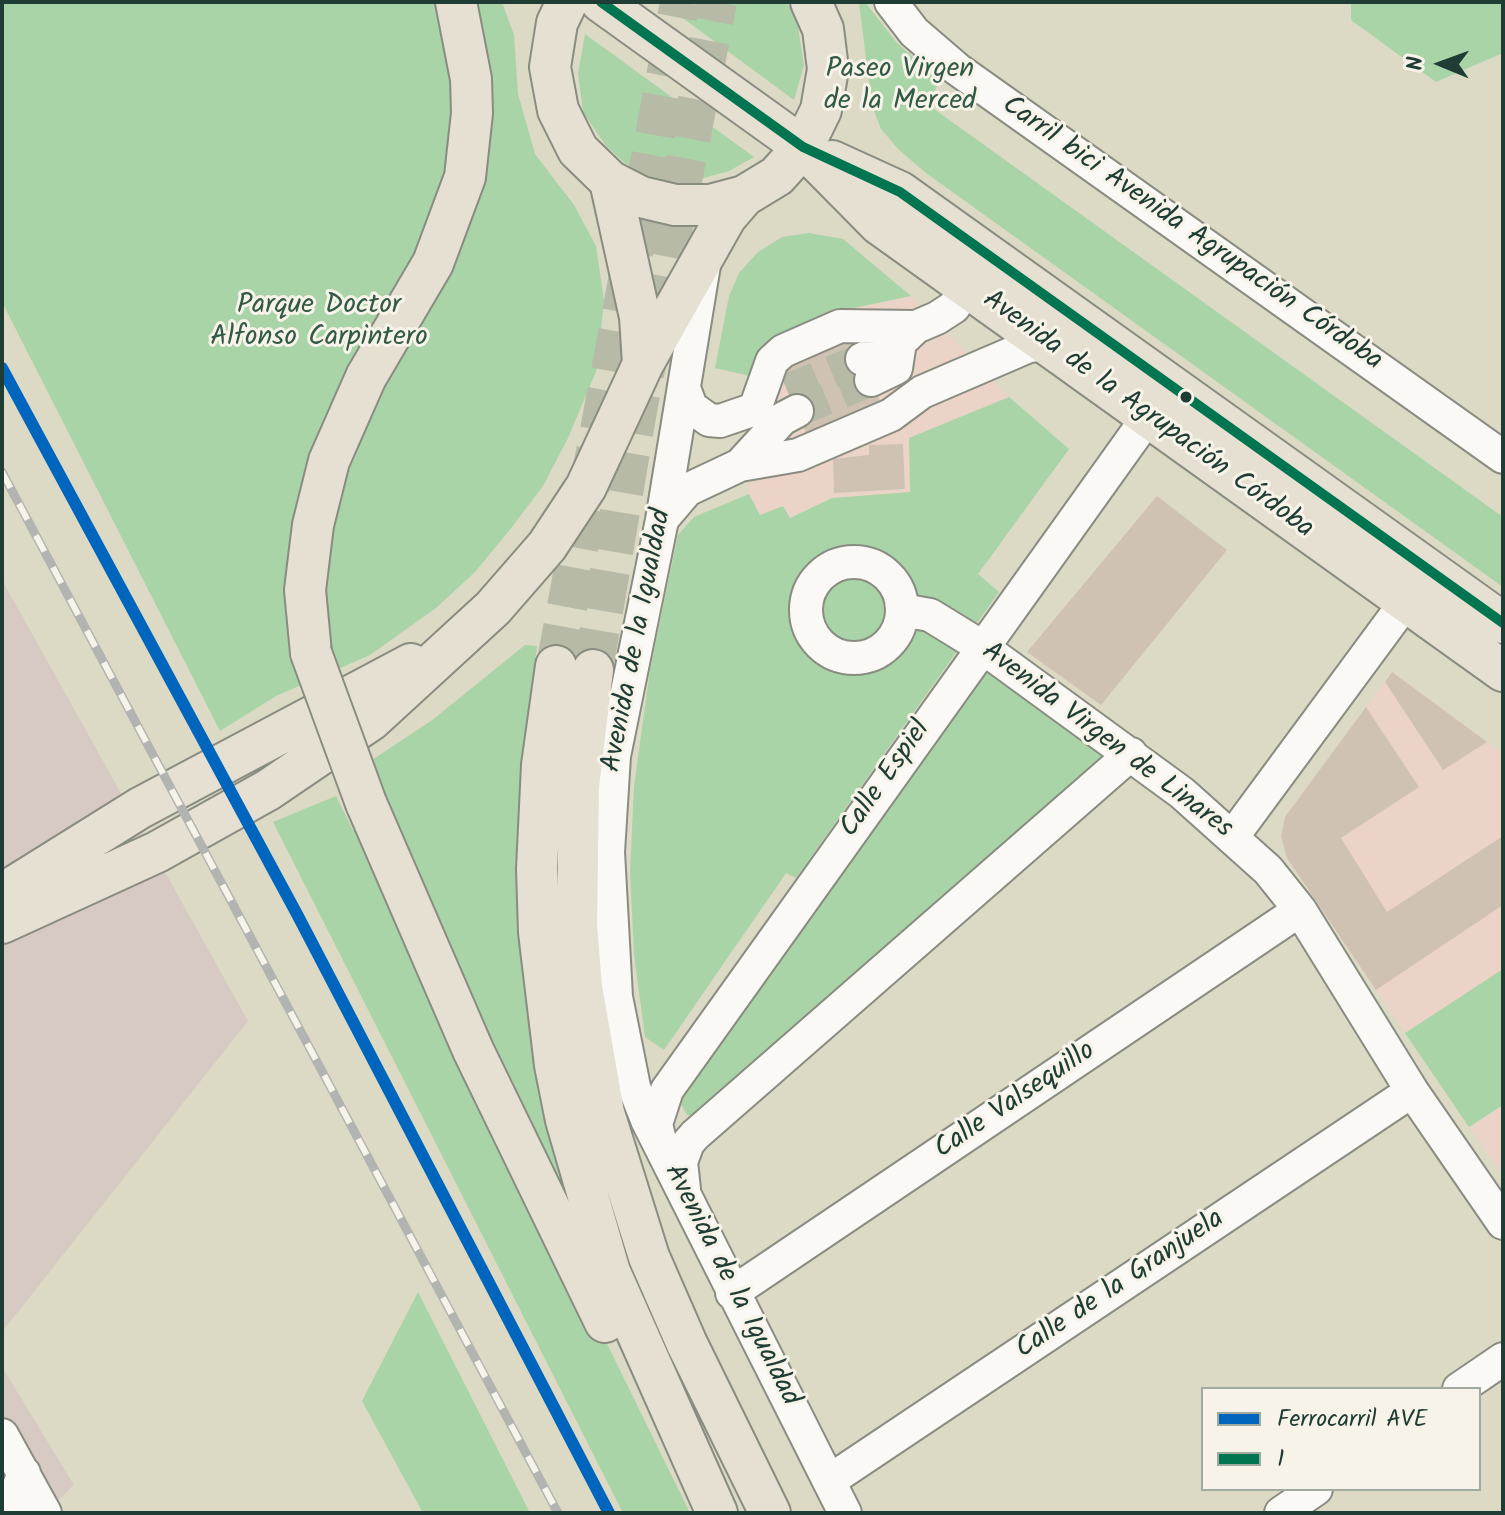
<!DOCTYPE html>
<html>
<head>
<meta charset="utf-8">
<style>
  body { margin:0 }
  #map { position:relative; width:1505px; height:1515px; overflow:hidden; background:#dcd9c4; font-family:Kalam,sans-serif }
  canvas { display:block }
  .frame { position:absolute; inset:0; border:4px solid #1f3d34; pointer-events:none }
  .legend { position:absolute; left:1201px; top:1387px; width:280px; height:104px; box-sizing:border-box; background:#f7f3e8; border:2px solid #a1aaa0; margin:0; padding:10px 14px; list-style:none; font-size:24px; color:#1f3d34 }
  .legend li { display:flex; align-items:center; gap:16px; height:40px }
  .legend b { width:40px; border:2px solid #a1aaa0 }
  .north { position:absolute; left:1401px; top:24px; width:80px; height:80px; -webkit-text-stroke:6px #f7f3e8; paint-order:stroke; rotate:271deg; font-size:22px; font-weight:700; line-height:32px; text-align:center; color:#1f3d34 }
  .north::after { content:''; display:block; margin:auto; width:28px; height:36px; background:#1f3d34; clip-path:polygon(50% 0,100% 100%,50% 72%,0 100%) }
</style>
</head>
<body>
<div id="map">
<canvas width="1505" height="1515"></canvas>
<div class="frame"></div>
<ul class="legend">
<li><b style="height:10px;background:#0065bd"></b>Ferrocarril AVE</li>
<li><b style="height:10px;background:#007550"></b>1</li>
</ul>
<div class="north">N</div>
</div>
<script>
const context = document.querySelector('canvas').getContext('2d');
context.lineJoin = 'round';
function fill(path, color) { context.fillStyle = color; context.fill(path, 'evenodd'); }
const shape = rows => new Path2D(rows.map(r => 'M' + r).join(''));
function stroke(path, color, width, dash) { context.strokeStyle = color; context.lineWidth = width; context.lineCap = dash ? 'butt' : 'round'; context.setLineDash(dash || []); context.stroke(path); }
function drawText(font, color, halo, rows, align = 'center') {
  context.font = font + ' Kalam,sans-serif'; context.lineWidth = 6; context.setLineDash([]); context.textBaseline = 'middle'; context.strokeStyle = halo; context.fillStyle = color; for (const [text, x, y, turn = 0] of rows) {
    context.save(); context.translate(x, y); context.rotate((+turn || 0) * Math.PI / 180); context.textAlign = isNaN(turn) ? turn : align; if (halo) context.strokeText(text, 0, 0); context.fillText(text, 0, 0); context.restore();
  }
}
const built = shape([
  [911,296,1009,397,909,438,911,492,832,498,789,518,760,516,749,494,751,398,759,359,771,340,835,312],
  [1392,672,1503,754,1503,1177,1287,858,1281,837,1285,817]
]);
const industrial = shape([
  [2,580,248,1021,2,1332],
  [2,1367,74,1485,45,1513,2,1513]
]);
const green = shape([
  [2,2,502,2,514,35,518,94,535,154,574,205,596,246,604,301,597,369,568,438,543,486,512,527,475,572,436,608,370,655,276,696,220,731,2,302],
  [661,2,786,2,796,15,804,65,794,100],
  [859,2,865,2,897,43,940,81,927,104,1503,517,1503,587,926,173,899,150,881,129,872,106],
  [1351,2,1503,2,1503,53,1436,82,1351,20],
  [585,34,754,157,729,171,696,180,662,177,626,164,606,146,583,112,578,74],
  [809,233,843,239,911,296,835,312,771,340,754,377,715,368,729,296,739,273,757,253,782,237],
  [1009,397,1069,449,978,574,999,592,796,878,786,873,664,1050,645,1037,634,954,630,871,634,787,650,670,678,535,694,517,749,494,760,515,783,506,790,518,832,498,910,492,909,438],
  [525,645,537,646,520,778,518,925,547,1130,579,1235,363,766,431,721],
  [991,671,1097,747,1101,756,1099,765,695,1116,687,1115,681,1104,683,1095,984,672],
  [336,796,353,830,367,825,588,1305,690,1513,623,1513,273,822],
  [1503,969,1503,1105,1469,1127,1405,1033],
  [418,1292,530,1513,423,1513,362,1401]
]);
const building = shape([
  [850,331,882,405,808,438,776,364],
  [903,444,905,489,834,493,833,459,869,455,869,445],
  [1157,496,1227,550,1101,705,1027,652],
  [1392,672,1487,742,1443,770,1385,682],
  [1366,707,1419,787,1341,838,1387,912,1503,836,1503,905,1376,990,1287,858,1281,837,1285,817]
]);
const minorTunnel = shape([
  [787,390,862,359],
  [797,411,871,380]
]);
const majorTunnel = shape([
  [556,666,680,2],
  [593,670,638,405,717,2]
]);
const minor = shape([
  [891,2,914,32,957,69,1503,457],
  [704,265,662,520,614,756,608,852,616,997,634,1087,647,1120,845,1513],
  [862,359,900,342,916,327],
  [871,380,896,368,900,342],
  [684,388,691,407,709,420,720,421,755,409,772,361,783,351,840,326,916,327,937,318,954,307,960,297,957,283,950,275],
  [740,465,782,419,797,411],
  [664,517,687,490,740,465,798,455,891,415,922,392,1029,346,1040,345,1058,352],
  '806 610a48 48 0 1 1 96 0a48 48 0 1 1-96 0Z',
  [902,610,930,615,982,647,1182,793,1268,870,1300,910,1412,1091,1503,1223],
  [1233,836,1419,584],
  [660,1141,656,1124,667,1090,1148,417],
  [684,1189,681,1162,688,1143,695,1135,1131,754],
  [732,1293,1300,910],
  [1459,1389,1503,1359],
  [2,1435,45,1513],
  [829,1481,1412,1091],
  [8,1513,24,1473],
  [1281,1513,1316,1489]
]);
const major = shape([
  [567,2,557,23,550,67,558,110,578,150,610,181,641,197,675,205,710,205,744,196,777,176,803,147,821,110,828,69,823,29,811,2],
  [601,2,803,147,879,224,1503,671],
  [832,161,900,192,1503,623],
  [610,181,640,317,643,364],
  [311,653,305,590,313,525,329,461,366,377,433,263,465,177,472,113,471,79,456,2],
  [556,666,542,765,537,869,539,932,555,1065,566,1120,610,1272,717,1513],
  [593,670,579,786,577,925,582,987,604,1113,649,1257,687,1344,770,1513],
  [366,803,473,1050,605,1322],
  [2,894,140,808,411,664],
  [2,923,157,852,268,790,371,720,493,608,547,546,586,487,643,364,726,217,744,196]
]);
const rail = shape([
  [2,472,558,1513]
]);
const majorBridge = shape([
  [311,653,366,803]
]);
const bus1 = shape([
  [601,2,803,147,900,192,1503,623]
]);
const rail1 = shape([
  [2,368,298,916,609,1513]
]);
const markers = [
  [1186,397,7,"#1f3d34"]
];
const parkNames = [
  ["Paseo Virgen",900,71],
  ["de la Merced",900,103],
  ["Parque Doctor",319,307],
  ["Alfonso Carpintero",319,339]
];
const streetNames = [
  ["Carril bici Avenida Agrupación Córdoba",1191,235,35],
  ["Avenida de la Agrupación Córdoba",1147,416,36],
  ["Avenida de la Igualdad",639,641,-79],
  ["Avenida Virgen de Linares",1106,742,37],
  ["Calle Espiel",887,780,-55],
  ["Calle Valsequillo",1016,1102,-34],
  ["Avenida de la Igualdad",730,1286,63],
  ["Calle de la Granjuela",1121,1286,-34]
];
fill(built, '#ebd4c7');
fill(industrial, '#d6cac3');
fill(green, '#a9d4a7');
fill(building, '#d0c2b3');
stroke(minorTunnel, '#b6baa7', 32, [32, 16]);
stroke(majorTunnel, '#b6baa7', 40, [40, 20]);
stroke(minor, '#898c80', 36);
stroke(major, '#898c80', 44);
stroke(minor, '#faf9f6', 32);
stroke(major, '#e5e0d2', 40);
stroke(rail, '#b1b4b0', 9);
stroke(rail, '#f7f3e8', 6, [18]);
stroke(majorBridge, '#898c80', 44, []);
stroke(majorBridge, '#e5e0d2', 40);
stroke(bus1, '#007550', 10);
stroke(rail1, '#0065bd', 12);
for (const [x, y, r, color] of markers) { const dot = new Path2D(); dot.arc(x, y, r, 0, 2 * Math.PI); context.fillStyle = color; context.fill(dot); stroke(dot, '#f7f3e8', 3); }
drawText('28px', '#325a46', '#f7f3e8', parkNames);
drawText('28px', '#1f3d34', '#f7f3e8', streetNames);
</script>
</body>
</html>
